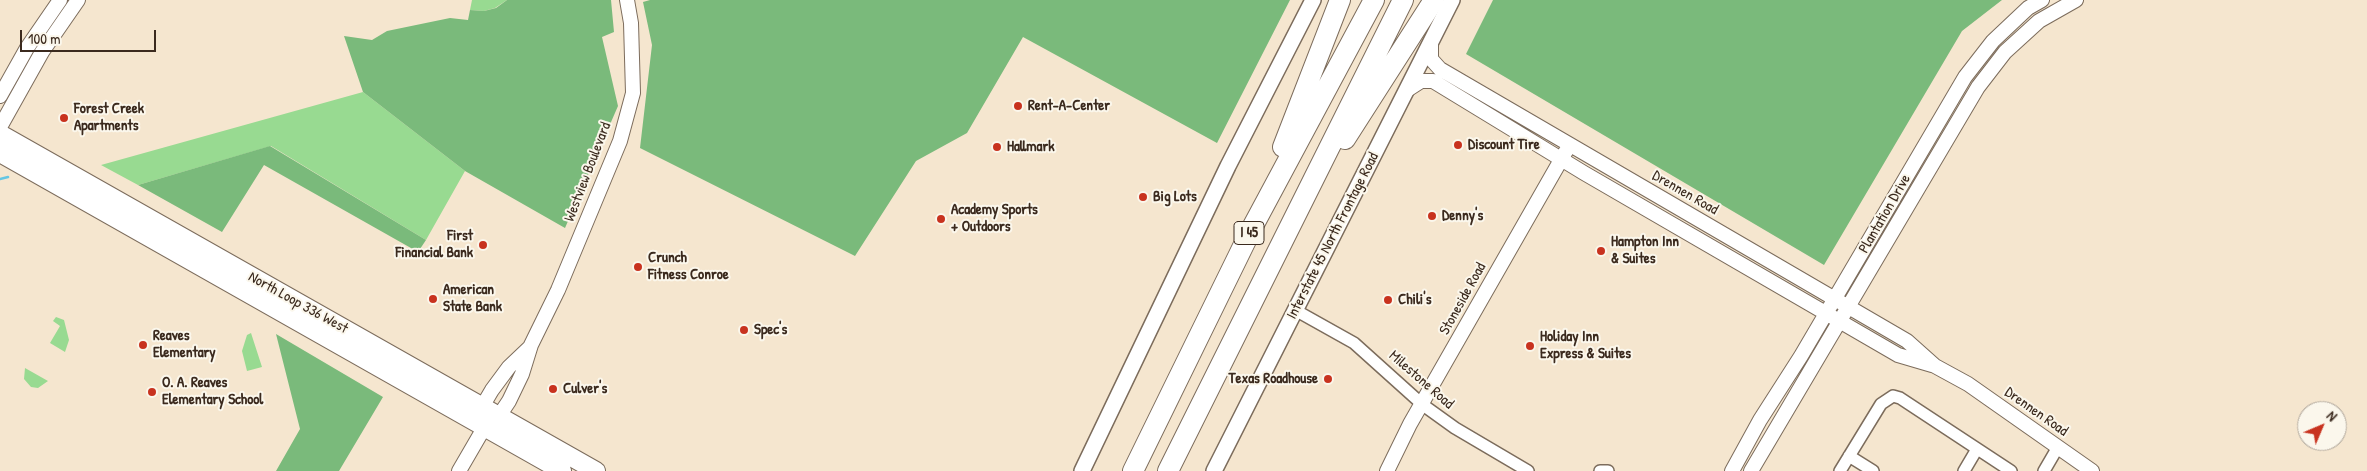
<!DOCTYPE html>
<html>
<head>
<meta charset="utf-8">
<style>
  body { margin:0 }
  #map { position:relative; width:2367px; height:471px; overflow:hidden; background:#f5e6cf; font-family:"Patrick Hand",sans-serif }
  canvas { display:block }
  .north { position:absolute; left:2297px; top:401px; width:50px; height:50px; box-sizing:border-box; background:#fbf7ec; border:1px solid #aea59a; border-radius:50%; rotate:45deg; font-size:14px; font-weight:700; line-height:20px; text-align:center; color:#3b2a1e }
  .north::after { content:''; display:block; margin:auto; width:18px; height:22px; background:#c8321e; clip-path:polygon(50% 0,100% 100%,50% 72%,0 100%) }
  .scale { position:absolute; left:20px; top:30px; width:136px; height:22px; box-sizing:border-box; border:2px solid #3b2a1e; border-top:0; padding-left:6px; font-size:15px; line-height:18px; white-space:nowrap; color:#3b2a1e; -webkit-text-stroke:4px #fbf7ec; paint-order:stroke }
</style>
</head>
<body>
<div id="map">
<canvas width="2367" height="471"></canvas>
<div class="north">N</div>
<div class="scale">100 m</div>
</div>
<script>
const context = document.querySelector('canvas').getContext('2d');
context.lineJoin = 'round';
function fill(path, color) { context.fillStyle = color; context.fill(path, 'evenodd'); }
const shape = rows => new Path2D(rows.map(r => 'M' + r).join(''));
function stroke(path, color, width, dash) { context.strokeStyle = color; context.lineWidth = width; context.lineCap = dash ? 'butt' : 'round'; context.setLineDash(dash || []); context.stroke(path); }
function drawText(font, color, halo, rows, align = 'center') {
  context.font = font + ' "Patrick Hand",sans-serif'; context.lineWidth = 4; context.setLineDash([]); context.textBaseline = 'middle'; context.strokeStyle = halo; context.fillStyle = color; for (const [text, x, y, turn = 0] of rows) {
    context.save(); context.translate(x, y); context.rotate((+turn || 0) * Math.PI / 180); context.textAlign = isNaN(turn) ? turn : align; if (halo) context.strokeText(text, 0, 0); context.fillText(text, 0, 0); context.restore();
  }
}
const green = shape([
  [472,0,507,0,495,8,484,11,470,10],
  [363,92,465,171,426,240,271,146,138,185,101,165],
  [56,317,64,320,69,340,65,352,50,343,60,326,53,321],
  [251,333,262,367,247,371,242,351,247,335],
  [25,368,48,381,38,388,31,387,24,379]
]);
const forest = shape([
  [507,0,611,0,614,32,602,37,618,106,565,228,465,171,363,92,344,36,372,40,387,31,450,18,468,20,470,10,484,11,496,8],
  [650,0,1290,0,1217,143,1023,37,967,133,916,161,855,256,640,148,652,45,643,2],
  [1493,0,2002,0,1962,31,1824,265,1466,54],
  [270,146,426,240,418,252,264,165,222,232,138,185],
  [276,334,383,397,339,471,276,471,300,429]
]);
const stream = shape([
  [0,179,8,177]
]);
const minor = shape([
  [1295,310,1354,343,1423,405,1455,428,1528,471],
  [1849,456,1873,471],
  [1600,471,1608,471],
  [1840,471,1881,404,1893,396,1900,398,2011,471],
  [1964,471,1977,449],
  [2044,471,2058,447]
]);
const tertiary = shape([
  [1431,43,1431,59,1440,69,1907,341,1935,366,1968,384,2092,471],
  [1407,90,1421,81,1433,81,1584,173,1898,355,1932,365],
  [0,96,27,48,60,0],
  [0,127,42,52,78,0],
  [483,414,482,407,492,390,509,367,529,348],
  [459,471,484,428,499,416,509,401,522,374,531,345,558,290,620,141,633,93,631,23,627,0],
  [1387,471,1410,424,1566,151],
  [1732,471,1760,420,1801,356,1965,77,1993,41,2028,8,2042,0],
  [1751,471,1978,87,2005,52,2039,21,2076,0]
]);
const secondary = shape([
  [1082,471,1228,166,1313,0],
  [1214,471,1452,0]
]);
const primary = shape([
  [0,137,4,136,596,471],
  [0,153,562,471]
]);
const motorway = shape([
  [1345,139,1434,0],
  [1283,147,1340,0],
  [1133,471,1253,226,1374,0],
  [1168,471,1403,0]
]);
const markers = [
  [1018,106,5,"#c8321e"],
  [64,118,5,"#c8321e"],
  [1458,145,5,"#c8321e"],
  [997,147,5,"#c8321e"],
  [1143,197,5,"#c8321e"],
  [1432,216,5,"#c8321e"],
  [941,219,5,"#c8321e"],
  [483,245,5,"#c8321e"],
  [1601,251,5,"#c8321e"],
  [638,267,5,"#c8321e"],
  [433,299,5,"#c8321e"],
  [1388,300,5,"#c8321e"],
  [744,330,5,"#c8321e"],
  [143,345,5,"#c8321e"],
  [1530,346,5,"#c8321e"],
  [1328,379,5,"#c8321e"],
  [553,389,5,"#c8321e"],
  [152,392,5,"#c8321e"]
];
const shields = [
  [1249,233,30]
];
const shieldNames = [
  ["I 45",1249,233]
];
const poiNames = [
  ["Rent-A-Center",1028,106],
  ["Forest Creek",74,109],
  ["Apartments",74,126],
  ["Discount Tire",1468,145],
  ["Hallmark",1007,147],
  ["Big Lots",1153,197],
  ["Academy Sports",951,210],
  ["+ Outdoors",951,227],
  ["Denny's",1442,216],
  ["First",473,236,"right"],
  ["Financial Bank",473,253,"right"],
  ["Hampton Inn",1611,242],
  ["& Suites",1611,259],
  ["Crunch",648,258],
  ["Fitness Conroe",648,275],
  ["American",443,290],
  ["State Bank",443,307],
  ["Chili's",1398,300],
  ["Spec's",754,330],
  ["Reaves",153,336],
  ["Elementary",153,353],
  ["Holiday Inn",1540,337],
  ["Express & Suites",1540,354],
  ["Texas Roadhouse",1318,379,"right"],
  ["O. A. Reaves",162,383],
  ["Elementary School",162,400],
  ["Culver's",563,389]
];
const streetNames = [
  ["Westview Boulevard",588,172,-69],
  ["Drennen Road",1685,193,30],
  ["Plantation Drive",1885,214,-60],
  ["Interstate 45 North Frontage Road",1333,236,-63],
  ["Stoneside Road",1463,299,-61],
  ["North Loop 336 West",298,303,29],
  ["Milestone Road",1421,380,41],
  ["Drennen Road",2036,412,35]
];
fill(green, '#98da91');
fill(forest, '#7aba7b');
stroke(stream, '#65c6e3', 2.5);
stroke(minor, '#7c6c5c', 14);
stroke(tertiary, '#7c6c5c', 16);
stroke(secondary, '#7c6c5c', 18);
stroke(primary, '#7c6c5c', 20);
stroke(motorway, '#7c6c5c', 22);
stroke(minor, '#fff', 11);
stroke(tertiary, '#fff', 14);
stroke(secondary, '#fff', 15);
stroke(primary, '#fff', 18);
stroke(motorway, '#fff', 20);
for (const [x, y, r, color] of markers) { const dot = new Path2D(); dot.arc(x, y, r, 0, 2 * Math.PI); context.fillStyle = color; context.fill(dot); stroke(dot, '#fbf7ec', 2); }
for (const [x, y, w] of shields) { const box = new Path2D(); box.roundRect(x - w / 2, y - 11.5, w, 23, 4); context.fillStyle = '#fbf7ec'; context.fill(box); stroke(box, '#3b2a1e', 1); }
drawText('bold 14px', '#3b2a1e', null, shieldNames);
drawText('bold 15px', '#3b2a1e', '#fbf7ec', poiNames, 'left');
drawText('15px', '#3b2a1e', '#fbf7ec', streetNames);
</script>
</body>
</html>
